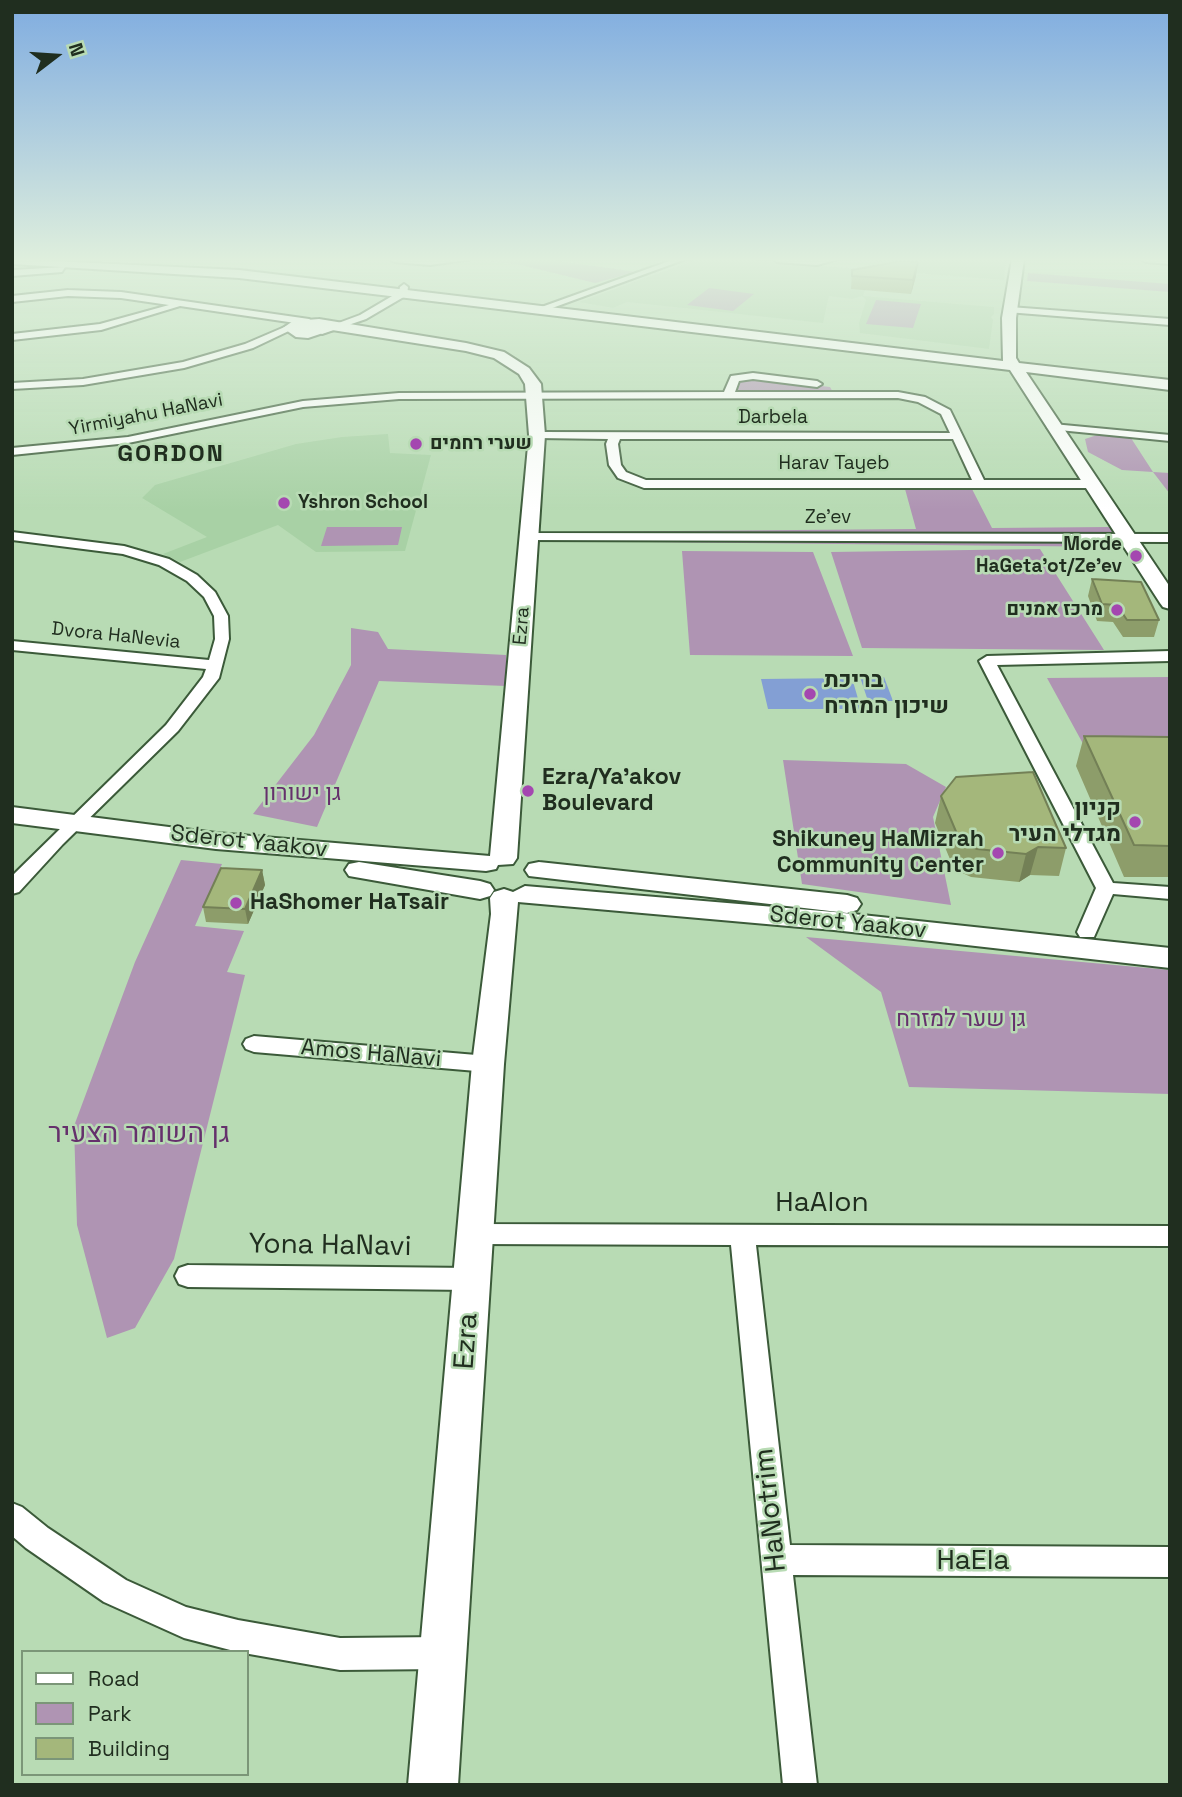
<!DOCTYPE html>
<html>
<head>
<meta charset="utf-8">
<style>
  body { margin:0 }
  #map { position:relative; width:1182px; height:1797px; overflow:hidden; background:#b8dbb4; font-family:"Space Grotesk",sans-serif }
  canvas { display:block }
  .frame { position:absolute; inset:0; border:14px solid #202e1f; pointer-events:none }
  .legend { position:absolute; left:21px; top:1650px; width:228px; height:126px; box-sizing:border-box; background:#b8dbb4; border:2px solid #7b9678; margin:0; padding:9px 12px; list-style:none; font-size:21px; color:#202e1f }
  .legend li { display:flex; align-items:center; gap:14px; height:35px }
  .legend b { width:35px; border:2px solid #7b9678 }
  .north { position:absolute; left:21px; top:21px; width:70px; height:70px; -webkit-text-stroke:5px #b8dbb4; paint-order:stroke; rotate:73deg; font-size:19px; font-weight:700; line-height:28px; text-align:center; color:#202e1f }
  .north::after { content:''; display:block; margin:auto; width:24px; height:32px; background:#202e1f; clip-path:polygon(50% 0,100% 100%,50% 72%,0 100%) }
</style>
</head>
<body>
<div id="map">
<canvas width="1182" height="1797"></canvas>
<div class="frame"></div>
<ul class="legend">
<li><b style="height:9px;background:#fff"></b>Road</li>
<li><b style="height:19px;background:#af94b3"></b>Park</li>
<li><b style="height:19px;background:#a4b77b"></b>Building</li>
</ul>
<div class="north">N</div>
</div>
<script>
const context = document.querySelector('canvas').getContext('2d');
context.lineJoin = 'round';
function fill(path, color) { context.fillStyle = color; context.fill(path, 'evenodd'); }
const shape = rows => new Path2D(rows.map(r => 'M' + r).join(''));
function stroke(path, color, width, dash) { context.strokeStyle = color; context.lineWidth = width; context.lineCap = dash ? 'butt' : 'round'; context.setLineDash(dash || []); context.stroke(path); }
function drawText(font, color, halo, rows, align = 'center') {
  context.font = font + ' "Space Grotesk",Heebo,sans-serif'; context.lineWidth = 5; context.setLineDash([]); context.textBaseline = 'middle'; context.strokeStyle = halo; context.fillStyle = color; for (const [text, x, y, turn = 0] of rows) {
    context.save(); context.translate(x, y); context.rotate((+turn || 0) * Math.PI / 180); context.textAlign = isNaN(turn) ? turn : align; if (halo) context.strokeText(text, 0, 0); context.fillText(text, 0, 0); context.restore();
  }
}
const built = shape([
  [698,259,738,259,873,270,863,296,994,307,994,314,991,317,993,320,989,349,860,333,859,323,866,300,862,296,852,299,829,296,823,323,627,302,613,308,579,302],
  [1006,259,1004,280,877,270,884,262,846,260],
  [388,434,390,453,431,455,405,551,316,552,278,525,180,562,163,554,207,537,142,498,155,485,296,444,342,437]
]);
const green = shape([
  [487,259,546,259,636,272,595,283,521,265,485,261],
  [1028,273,1170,284,1170,292,1027,281],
  [709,288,754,294,733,311,687,305],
  [876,300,921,304,913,328,866,324],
  [753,378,830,387,833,392,737,391,741,381],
  [1100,434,1131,438,1153,472,1170,473,1170,494,1153,472,1122,470,1088,452,1085,439],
  [905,489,972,489,992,528,1110,527,1124,547,553,541,559,532,916,529],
  [327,527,402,527,398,545,321,546],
  [1040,549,1104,650,862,648,831,552],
  [682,551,813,552,853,656,690,655],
  [351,628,378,632,388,649,506,655,506,686,379,681,317,827,253,814,314,735,351,665],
  [1170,677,1170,750,1087,751,1047,678],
  [783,760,906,764,946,787,933,817,951,905,802,884],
  [181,860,222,864,195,926,244,931,227,972,245,975,174,1259,135,1328,107,1338,77,1225,74,1126,135,962],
  [806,937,1170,970,1170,1094,909,1087,881,992]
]);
const water = shape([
  [860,677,884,677,893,701,868,701],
  [852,678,861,709,768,709,761,679]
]);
const street = shape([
  [390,259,474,259,430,265,394,262,390,259],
  [675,259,686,259,544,311,536,309,675,259],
  [773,259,839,259,817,265,777,262,773,259],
  [1141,259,1170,259,1170,264,1145,262,1141,259],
  [65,267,62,272,12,276,12,270,65,267],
  [404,284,408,287,407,295,366,319,322,334,317,331,360,315,399,292,400,287,404,284],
  [68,290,121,292,309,319,314,322,309,325,180,306,101,330,12,340,12,334,100,324,169,305,121,298,68,296,12,302,12,296,68,290],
  [1010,307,1170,319,1170,325,1007,312,1007,308,1010,307],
  [287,326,295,328,253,348,184,368,83,385,12,389,12,383,83,379,183,362,245,344,287,326],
  [753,373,817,381,822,384,817,387,753,379,739,381,735,392,898,392,925,397,950,410,984,480,1091,480,1097,484,1091,488,644,488,618,478,609,465,606,444,608,439,537,438,531,435,537,432,950,433,941,414,918,402,898,398,399,399,303,407,128,443,12,455,12,448,128,437,303,401,399,393,724,392,731,376,753,373],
  [620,439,953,439,972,480,646,480,626,472,621,465,618,444,620,439],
  [1053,424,1170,435,1170,441,1049,429,1047,427,1053,424],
  [12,532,124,546,169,559,197,575,215,592,228,616,229,639,219,678,178,731,63,844,19,892,12,894,12,876,166,725,203,677,206,669,12,650,12,641,209,660,215,639,214,616,204,597,187,581,159,565,123,554,12,540,12,532],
  [529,533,1170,534,1170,542,524,540,524,534,529,533],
  [1170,651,1170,661,997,665,1113,883,1170,887,1170,899,1113,894,1094,937,1080,937,1077,932,1096,888,979,661,987,656,1170,651],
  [254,1036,488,1056,496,1058,499,1064,496,1070,488,1072,254,1052,246,1049,243,1044,246,1039,254,1036],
  [475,1224,1170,1226,1170,1246,756,1245,790,1545,1170,1547,1170,1577,793,1575,817,1785,783,1785,731,1245,475,1244,466,1241,463,1234,466,1227,475,1224],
  [188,1265,472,1268,481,1271,485,1279,481,1287,472,1290,188,1287,179,1284,175,1276,179,1268,188,1265],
  [12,1503,22,1507,48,1528,126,1580,186,1607,238,1620,340,1638,443,1637,454,1642,459,1653,454,1664,443,1669,340,1670,238,1652,184,1638,104,1602,26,1548,12,1536,12,1503]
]);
const secondary = shape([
  [12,259,239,270,1003,361,1002,318,1012,259,1024,259,1016,318,1016,358,1019,363,1170,380,1170,390,1026,372,1170,587,1170,609,1163,607,1160,603,1010,370,239,278,12,264,12,259],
  [319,319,466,343,504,352,529,368,541,384,545,435,517,858,513,864,498,865,496,869,486,871,216,849,12,823,12,807,216,833,490,856,529,435,525,384,519,374,494,358,466,351,332,330,308,338,296,337,283,328,293,321,319,319],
  [359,862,480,881,490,884,494,890,490,896,480,899,349,876,345,870,349,864,359,862],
  [539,862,847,895,857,898,861,904,857,910,847,913,529,876,525,870,529,864,539,862],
  [525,886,834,912,1170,948,1170,968,834,930,518,902,504,1064,458,1785,408,1785,472,1064,491,914,490,898,494,892,504,889,513,892,525,886]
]);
const wall = shape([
  [852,270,916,276,911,294,851,289],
  [1092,579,1159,620,1154,637,1123,637,1113,622,1097,621,1088,596],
  [1084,736,1170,737,1170,877,1124,877,1076,766],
  [941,796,1066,848,1059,876,1030,875,1019,882,971,877,954,869,935,823],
  [262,870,265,885,248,924,206,922,203,907]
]);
const shadedWall = shape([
  [918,262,916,276,911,294,913,280],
  [1038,847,1030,875,1019,882,1026,854],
  [262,870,265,885,248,924,245,909]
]);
const building = shape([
  [901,261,918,262,913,280,852,276,852,270,901,261],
  [1092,579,1141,582,1159,620,1127,620,1117,605,1102,604,1092,579],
  [1084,736,1170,737,1170,846,1134,845,1084,736],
  [1033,772,1066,848,1038,847,1026,854,977,849,960,841,941,796,956,777,1033,772],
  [221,868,262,870,245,909,203,907,221,868]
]);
const markers = [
  [416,444,7,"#a447b0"],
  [284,503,7,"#a447b0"],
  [1136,556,7,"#a447b0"],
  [1117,610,7,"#a447b0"],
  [810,694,7,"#a447b0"],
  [528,791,7,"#a447b0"],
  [1135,822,7,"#a447b0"],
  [998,853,7,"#a447b0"],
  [236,903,7,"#a447b0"]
];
const farStreetnames = [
  ["Yirmiyahu HaNavi",146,415,-11],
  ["Darbela",773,418],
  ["Harav Tayeb",834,464],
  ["Ze'ev",828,518],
  ["Ezra",522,626,-85],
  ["Dvora HaNevia",116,636,6]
];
const farPoinames = [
  ["שערי רחמים",430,444],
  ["Yshron School",298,503],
  ["Morde",1122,545,"right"],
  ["HaGeta'ot/Ze'ev",1122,567,"right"],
  ["מרכז אמנים",1103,610,"right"]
];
const poiNames = [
  ["בריכת",824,681],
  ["שיכון המזרח",824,707],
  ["Ezra/Ya'akov",542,778],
  ["Boulevard",542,804],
  ["קניון",1121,809,"right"],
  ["מגדלי העיר",1121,835,"right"],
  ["Shikuney HaMizrah",984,840,"right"],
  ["Community Center",984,866,"right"],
  ["HaShomer HaTsair",250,903]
];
const parkNames = [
  ["גן ישורון",302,794],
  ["גן שער למזרח",961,1020]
];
const streetNames = [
  ["Sderot Yaakov",249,842,6],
  ["Sderot Yaakov",848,923,6],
  ["Amos HaNavi",371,1054,5]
];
const farDistrictnames = [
  ["GORDON",171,454]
];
const nearParknames = [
  ["גן השומר הצעיר",139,1134]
];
const nearStreetnames = [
  ["HaAlon",822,1203],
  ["Yona HaNavi",330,1246,1],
  ["Ezra",467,1341,-86],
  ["HaNotrim",771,1510,-96],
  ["HaEla",973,1561]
];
fill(built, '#a8d1a5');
fill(green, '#af94b3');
fill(water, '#839fd4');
stroke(street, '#3b5a39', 4);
stroke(secondary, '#3b5a39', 4);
fill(street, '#fff');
fill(secondary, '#fff');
fill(wall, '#8d9d6a');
fill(shadedWall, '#738056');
fill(building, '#a4b77b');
stroke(building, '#738056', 2);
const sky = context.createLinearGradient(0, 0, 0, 510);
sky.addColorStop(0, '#7face0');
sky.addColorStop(0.51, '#dfefdd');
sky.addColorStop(1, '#dfefdd00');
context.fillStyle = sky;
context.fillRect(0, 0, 1182, 510);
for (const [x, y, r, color] of markers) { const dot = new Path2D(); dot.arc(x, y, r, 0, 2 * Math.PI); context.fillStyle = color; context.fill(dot); stroke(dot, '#b8dbb4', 2.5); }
drawText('19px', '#202e1f', '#b8dbb4', farStreetnames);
drawText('bold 19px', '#202e1f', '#b8dbb4', farPoinames, 'left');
drawText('bold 23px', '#202e1f', '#b8dbb4', poiNames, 'left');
drawText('23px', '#65306c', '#b8dbb4', parkNames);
drawText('23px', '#202e1f', '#b8dbb4', streetNames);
context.letterSpacing = '2px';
drawText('bold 24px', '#202e1f', '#b8dbb4', farDistrictnames);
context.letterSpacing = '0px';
drawText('28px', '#65306c', '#b8dbb4', nearParknames);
drawText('28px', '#202e1f', '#b8dbb4', nearStreetnames);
</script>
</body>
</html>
